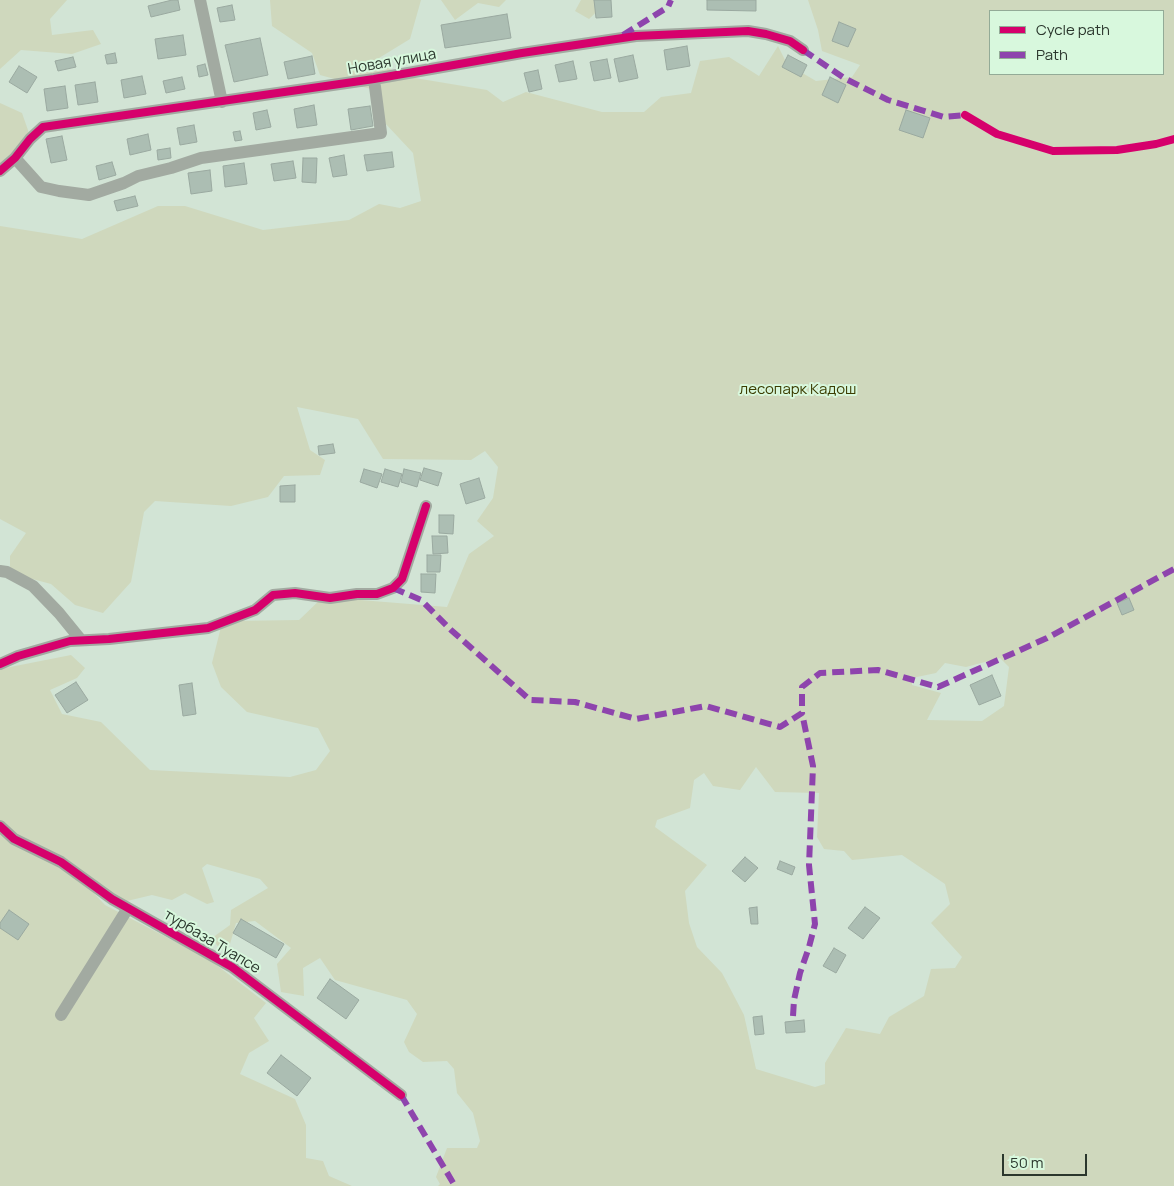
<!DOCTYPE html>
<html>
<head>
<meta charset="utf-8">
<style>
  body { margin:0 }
  #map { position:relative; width:1174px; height:1186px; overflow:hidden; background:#d2e4d5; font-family:Manrope,sans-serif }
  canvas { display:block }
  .legend { position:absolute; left:989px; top:10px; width:175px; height:65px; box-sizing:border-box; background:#d8f8dd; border:1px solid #93ab97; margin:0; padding:6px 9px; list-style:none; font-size:15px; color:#2b372d }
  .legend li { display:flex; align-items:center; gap:10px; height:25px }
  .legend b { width:25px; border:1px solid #93ab97 }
  .scale { position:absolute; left:1002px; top:1154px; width:85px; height:22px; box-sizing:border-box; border:2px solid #2b372d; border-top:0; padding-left:6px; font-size:15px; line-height:18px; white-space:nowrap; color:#2b372d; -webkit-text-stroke:4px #d8f8dd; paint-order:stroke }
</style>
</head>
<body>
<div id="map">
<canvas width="1174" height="1186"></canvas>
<ul class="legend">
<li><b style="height:6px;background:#d6006c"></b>Cycle path</li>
<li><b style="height:6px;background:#8e44ad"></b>Path</li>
</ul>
<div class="scale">50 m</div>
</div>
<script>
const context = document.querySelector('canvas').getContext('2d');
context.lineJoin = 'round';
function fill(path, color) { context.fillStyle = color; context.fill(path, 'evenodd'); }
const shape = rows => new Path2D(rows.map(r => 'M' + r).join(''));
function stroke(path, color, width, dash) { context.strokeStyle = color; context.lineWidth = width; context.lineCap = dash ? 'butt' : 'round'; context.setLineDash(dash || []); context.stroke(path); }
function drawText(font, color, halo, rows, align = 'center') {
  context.font = font + ' Manrope,sans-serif'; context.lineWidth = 4; context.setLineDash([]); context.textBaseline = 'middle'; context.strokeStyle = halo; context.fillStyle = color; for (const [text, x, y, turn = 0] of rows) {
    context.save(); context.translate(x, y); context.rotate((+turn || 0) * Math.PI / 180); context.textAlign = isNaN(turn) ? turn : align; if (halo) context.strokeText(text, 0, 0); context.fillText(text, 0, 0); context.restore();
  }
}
const green = shape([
  [0,0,67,0,50,19,52,35,93,30,101,44,72,54,21,50,0,69],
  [270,0,421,0,410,39,379,58,397,75,487,90,503,102,526,92,602,112,644,112,661,97,691,93,700,61,729,57,759,76,778,46,787,64,816,81,852,77,860,65,822,51,818,30,808,0,1174,0,1174,1186,438,1186,440,1184,436,1177,447,1148,477,1148,480,1141,473,1113,457,1093,454,1069,447,1061,423,1062,409,1052,404,1042,417,1014,407,1000,335,980,320,958,303,968,304,996,281,992,277,964,291,948,255,921,236,923,230,944,219,948,212,938,230,925,231,910,268,888,260,879,207,864,202,868,214,902,207,904,185,893,172,900,152,895,127,901,86,885,105,905,210,960,266,1003,254,1018,269,1041,249,1053,240,1074,295,1099,306,1125,306,1158,323,1161,329,1176,352,1186,0,1186,0,669,71,655,85,668,77,678,50,690,62,714,101,722,150,770,290,777,316,770,330,751,318,728,247,712,221,687,212,663,221,627,232,621,299,620,323,597,447,607,469,554,494,536,477,521,493,498,498,467,485,451,471,460,383,459,358,419,297,407,310,450,325,460,320,475,284,476,268,497,231,506,155,501,144,512,131,582,103,613,75,605,51,584,10,573,10,556,26,533,0,519,0,226,82,239,158,206,185,206,263,230,349,220,379,204,400,208,421,201,413,153,384,122,378,91,320,75,312,53,272,26],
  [990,11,1163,11,1163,74,990,74],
  [1000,658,1009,667,1004,706,982,721,927,720,941,693,912,685,912,678,936,673,945,663,966,667],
  [756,767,775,792,819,793,817,837,824,849,844,851,852,860,902,855,945,884,950,904,931,923,962,957,955,968,931,969,924,996,889,1017,880,1034,846,1028,825,1063,825,1084,815,1087,756,1069,744,1015,722,973,697,947,689,923,685,891,707,865,655,827,657,820,690,808,694,780,704,773,713,786,740,790],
  [441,0,506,0,499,7,478,3,455,20],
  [581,0,609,0,589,19,575,11],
  [0,103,22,113,30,136,0,173]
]);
const building = shape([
  [172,0,178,0,180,10,151,17,148,6,172,0],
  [594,0,611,0,612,17,596,18,594,0],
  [707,0,756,0,756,11,707,10,707,0],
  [232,5,235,20,220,22,217,8,232,5],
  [507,14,511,38,445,48,441,25,507,14],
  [839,22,856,29,848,47,832,41,839,22],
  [183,35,186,55,158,59,155,39,183,35],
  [260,38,268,75,234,82,225,45,260,38],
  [687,46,690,66,667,70,664,50,687,46],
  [115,53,117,63,107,64,105,55,115,53],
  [633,55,638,78,619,82,614,59,633,55],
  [788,55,807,65,801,77,782,67,788,55],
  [312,56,315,74,288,79,284,62,312,56],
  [73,57,76,67,58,71,55,61,73,57],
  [607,59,611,78,594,81,590,62,607,59],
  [573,61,577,79,559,82,555,65,573,61],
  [205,64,208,75,199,77,197,66,205,64],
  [19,66,37,77,27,93,9,82,19,66],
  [538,70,542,89,529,92,524,73,538,70],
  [142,76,146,94,124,98,121,80,142,76],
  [182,77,185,89,166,93,163,81,182,77],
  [830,77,846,85,838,103,822,95,830,77],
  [95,82,98,102,78,105,75,85,95,82],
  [65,86,68,108,47,111,44,89,65,86],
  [314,105,317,125,297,128,294,109,314,105],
  [370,106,373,126,351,130,348,109,370,106],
  [267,110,271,127,256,130,253,113,267,110],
  [906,110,930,118,923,138,899,130,906,110],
  [194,125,197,142,180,145,177,128,194,125],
  [240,131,242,140,235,141,233,132,240,131],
  [148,134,151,150,130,155,127,139,148,134],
  [62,136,67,160,51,163,46,139,62,136],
  [170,148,171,158,158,160,157,150,170,148],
  [392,152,394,167,367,171,364,155,392,152],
  [344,155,347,175,333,177,329,158,344,155],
  [303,158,317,158,316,183,302,182,303,158],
  [293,161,296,178,274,181,271,164,293,161],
  [112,162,116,175,99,180,96,166,112,162],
  [244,163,247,184,225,187,223,166,244,163],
  [210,170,212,191,191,194,188,173,210,170],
  [135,196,138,206,117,211,114,201,135,196],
  [333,444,335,453,319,455,318,446,333,444],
  [424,468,442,473,438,486,420,480,424,468],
  [364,469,382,474,377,488,360,482,364,469],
  [385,469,402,474,398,487,381,482,385,469],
  [404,469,421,473,417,487,401,482,404,469],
  [479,478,485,498,466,504,460,484,479,478],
  [295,485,295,502,280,502,280,486,295,485],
  [439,515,454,515,453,534,439,533,439,515],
  [432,536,447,536,448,553,433,554,432,536],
  [427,555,441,555,440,572,427,572,427,555],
  [421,574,436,574,435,593,421,592,421,574],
  [1129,598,1134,610,1122,615,1117,603,1129,598],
  [992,675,1001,696,979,705,970,685,992,675],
  [76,682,88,700,67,713,55,695,76,682],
  [192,683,196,714,183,716,179,685,192,683],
  [745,857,758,868,745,882,732,871,745,857],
  [780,861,795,867,792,875,777,869,780,861],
  [757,907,758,924,751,924,749,908,757,907],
  [865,907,880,918,863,939,848,928,865,907],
  [9,910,29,924,18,940,0,928,0,923,9,910],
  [241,919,284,944,276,958,233,933,241,919],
  [834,948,846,955,836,973,823,966,834,948],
  [330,979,359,1000,346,1019,317,998,330,979],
  [762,1016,764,1034,755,1035,753,1017,762,1016],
  [804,1020,805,1032,786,1033,785,1022,804,1020],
  [281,1055,311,1078,297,1096,267,1073,281,1055]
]);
const minor = shape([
  [200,0,222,102],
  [15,158,41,187,59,191,89,195,124,183,138,176,171,168,201,158,381,133,374,79],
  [0,171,15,158,30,139,43,127,374,79,522,53,636,36,748,31,766,34,790,41,803,50],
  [0,571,7,572,33,586,59,613,81,640],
  [0,664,18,656,70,641,109,639,208,628,255,610,273,595,295,593,330,598,357,594,377,594,393,588,402,579,426,506],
  [0,826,14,839,61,862,112,899,232,967,401,1095],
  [61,1015,128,908]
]);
const quiet = shape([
  [623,35,668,7,671,0],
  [803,50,844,78,888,100,944,117,965,115,968,116],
  [393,588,421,600,451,630,530,700,575,702,636,719,706,706,780,727,802,713,802,687,820,673,878,670,938,687,1047,638,1174,569],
  [793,1016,794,1000,800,973,809,947,815,924,809,865,813,766,802,713],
  [401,1095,455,1186]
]);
const cycleway = shape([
  [965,115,997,134,1053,151,1117,150,1156,144,1174,139],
  [0,171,15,158,30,139,43,127,374,79,522,53,636,36,748,31,766,34,790,41,803,50],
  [0,664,18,656,70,641,109,639,208,628,255,610,273,595,295,593,330,598,357,594,377,594,393,588,402,579,426,506],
  [0,826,14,839,61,862,112,899,232,967,401,1095]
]);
const streetNames = [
  ["Новая улица",392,62,-10],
  ["турбаза Туапсе",212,942,31]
];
const parkNames = [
  ["лесопарк Кадош",798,390]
];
fill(green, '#cfd8bd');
fill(building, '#acbeb3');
stroke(building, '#9aa9a0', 1);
stroke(minor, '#a2aaa1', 12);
stroke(quiet, '#8e44ad', 6, [12, 6]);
stroke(cycleway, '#d6006c', 8);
drawText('15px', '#2b372d', '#d8f8dd', streetNames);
drawText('15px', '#3b3c00', '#d8f8dd', parkNames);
</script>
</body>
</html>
